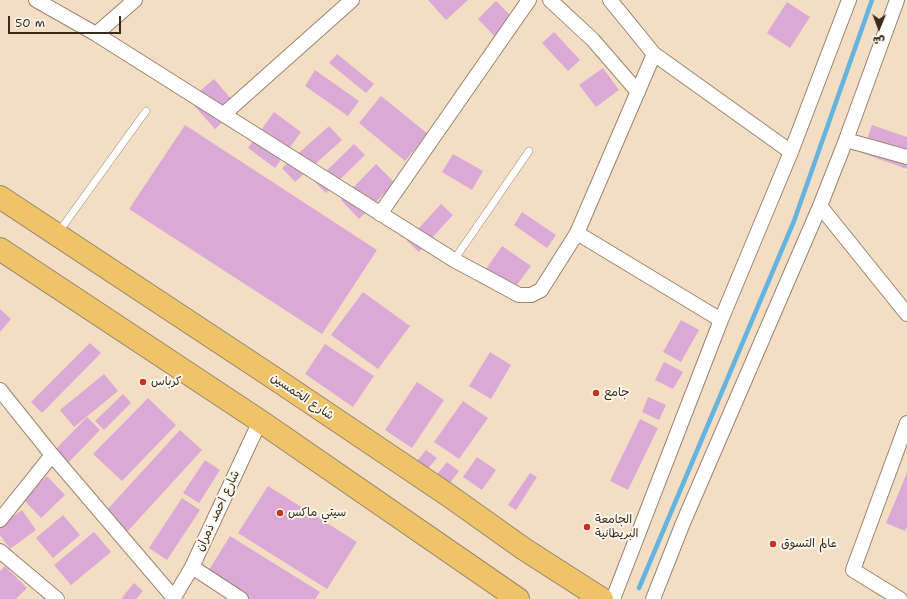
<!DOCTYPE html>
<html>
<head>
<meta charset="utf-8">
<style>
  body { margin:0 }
  #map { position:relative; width:907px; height:599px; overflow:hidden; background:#f4dec3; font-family:"Shantell Sans","Playpen Sans Arabic",sans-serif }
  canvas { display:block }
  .north { position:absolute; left:859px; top:8px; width:40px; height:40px; -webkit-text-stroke:3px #fbf7ec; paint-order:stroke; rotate:181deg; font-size:11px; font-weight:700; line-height:16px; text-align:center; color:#3b2a1e }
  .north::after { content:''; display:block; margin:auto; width:14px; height:18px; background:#3b2a1e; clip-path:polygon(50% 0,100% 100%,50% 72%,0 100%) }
  .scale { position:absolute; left:8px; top:16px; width:113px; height:18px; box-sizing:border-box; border:2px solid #3b2a1e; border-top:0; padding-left:5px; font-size:12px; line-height:14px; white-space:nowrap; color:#3b2a1e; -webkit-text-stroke:3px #fbf7ec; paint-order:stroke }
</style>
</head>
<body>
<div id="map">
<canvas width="907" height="599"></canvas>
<div class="north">ش</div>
<div class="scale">50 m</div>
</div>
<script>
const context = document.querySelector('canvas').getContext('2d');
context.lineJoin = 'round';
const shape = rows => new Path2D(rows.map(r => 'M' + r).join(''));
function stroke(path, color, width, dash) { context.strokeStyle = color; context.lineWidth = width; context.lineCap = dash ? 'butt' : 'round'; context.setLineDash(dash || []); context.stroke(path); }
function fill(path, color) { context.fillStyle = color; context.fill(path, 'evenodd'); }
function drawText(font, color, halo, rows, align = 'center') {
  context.font = font + ' "Shantell Sans","Playpen Sans Arabic",sans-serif'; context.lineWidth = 4; context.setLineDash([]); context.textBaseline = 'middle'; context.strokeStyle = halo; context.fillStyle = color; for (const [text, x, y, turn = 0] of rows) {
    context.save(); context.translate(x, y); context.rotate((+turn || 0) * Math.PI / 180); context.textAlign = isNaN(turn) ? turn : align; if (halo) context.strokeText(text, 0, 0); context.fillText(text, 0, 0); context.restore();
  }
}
const stream = shape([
  [639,588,794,221,872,0]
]);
const building = shape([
  [428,0,468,0,446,20],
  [496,1,515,20,496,38,478,19],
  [787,2,810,17,790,48,767,33],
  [554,32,580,60,568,71,542,43],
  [337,54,374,84,366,93,329,63],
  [603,68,619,90,596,107,579,85],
  [315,70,359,101,348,116,305,86],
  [214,79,239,108,215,129,189,100],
  [381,96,428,134,405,161,359,123],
  [274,112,301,132,275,168,248,148],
  [185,125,377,250,322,334,129,209],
  [872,125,907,137,907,169,862,153],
  [329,126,342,140,295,182,282,168],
  [354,144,365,155,326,193,315,182],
  [453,154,483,171,472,190,442,172],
  [376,164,395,183,359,219,341,200],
  [441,204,453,215,419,252,407,241],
  [522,212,556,235,547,248,514,225],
  [502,246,531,266,514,289,486,269],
  [363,292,410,326,378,369,331,335],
  [0,309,11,319,0,332],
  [681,320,699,330,681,362,663,352],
  [90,343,101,353,42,413,31,402],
  [325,344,374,376,353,407,305,374],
  [490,352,511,365,491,399,469,386],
  [664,362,683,372,673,389,655,380],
  [104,374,118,391,74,427,60,410],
  [417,382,444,400,412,448,385,430],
  [123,394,131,403,104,430,95,421],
  [648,397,666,405,659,420,642,412],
  [148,398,176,425,122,481,93,454],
  [463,401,488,418,459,459,434,442],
  [87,417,100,430,66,465,53,452],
  [640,419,658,428,628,490,610,481],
  [180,430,202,450,127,532,105,512],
  [426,450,437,458,423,474,413,466],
  [477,457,496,470,482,490,463,477],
  [205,460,220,470,199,503,183,493],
  [447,462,459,471,446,488,434,478],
  [530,473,537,477,516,510,508,505],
  [907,473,907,526,905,531,886,523],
  [47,476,65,495,41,518,23,499],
  [268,486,357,542,327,589,238,533],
  [182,498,200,510,167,560,149,548],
  [22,510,36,530,10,549,0,535,0,526],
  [63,515,80,535,53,558,36,538],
  [94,532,111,552,71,585,54,565],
  [230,536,320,592,315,599,249,599,207,573],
  [5,566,27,588,16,599,0,599,0,571],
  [134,583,143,591,136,599,121,599]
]);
const service = shape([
  [58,233,146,111],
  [454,260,529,151]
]);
const minor = shape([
  [36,0,96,34,454,260,519,295,531,295,541,290,577,233,654,54],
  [550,0,593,40,638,92],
  [610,0,654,54,791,152],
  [96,34,135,0],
  [224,114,352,0],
  [846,140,907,157],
  [820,206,907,314],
  [380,214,529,0],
  [577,233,721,320],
  [0,390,52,455,174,598],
  [0,520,52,455],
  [0,551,57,599],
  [192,567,241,599],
  [173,599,192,567,260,421],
  [613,599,721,320,791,152,849,0],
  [653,599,683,523,820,206,846,140,897,0],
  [900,599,853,570,907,423]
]);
const primary = shape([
  [0,197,283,384,448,495,524,549,602,599],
  [0,249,260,421,518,599]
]);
const markers = [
  [143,382,4,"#c8321e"],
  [596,393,4,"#c8321e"],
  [280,513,4,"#c8321e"],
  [587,527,4,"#c8321e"],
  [773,544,4,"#c8321e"]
];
const poiNames = [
  ["كرباس",151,382],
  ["جامع",604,393],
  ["سيتي ماكس",288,513],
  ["الجامعة",595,520],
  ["البريطانية",595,534],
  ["عالم التسوق",781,544]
];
const streetNames = [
  ["شارع الخمسين",302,397,34],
  ["شارع احمد ذمران",218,511,-65]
];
stroke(stream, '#64b4df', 4.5);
fill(building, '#dba9d6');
stroke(service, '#988470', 8);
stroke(minor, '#988470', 16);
stroke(primary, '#988470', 24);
stroke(service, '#fff', 7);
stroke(minor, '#fff', 14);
stroke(primary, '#efc469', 22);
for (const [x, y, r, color] of markers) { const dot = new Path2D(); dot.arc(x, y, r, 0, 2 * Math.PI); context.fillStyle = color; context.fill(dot); stroke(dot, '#fbf7ec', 1.5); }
drawText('12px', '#3b2a1e', '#fbf7ec', poiNames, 'left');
drawText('12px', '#3b2a1e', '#fbf7ec', streetNames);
</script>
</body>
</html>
